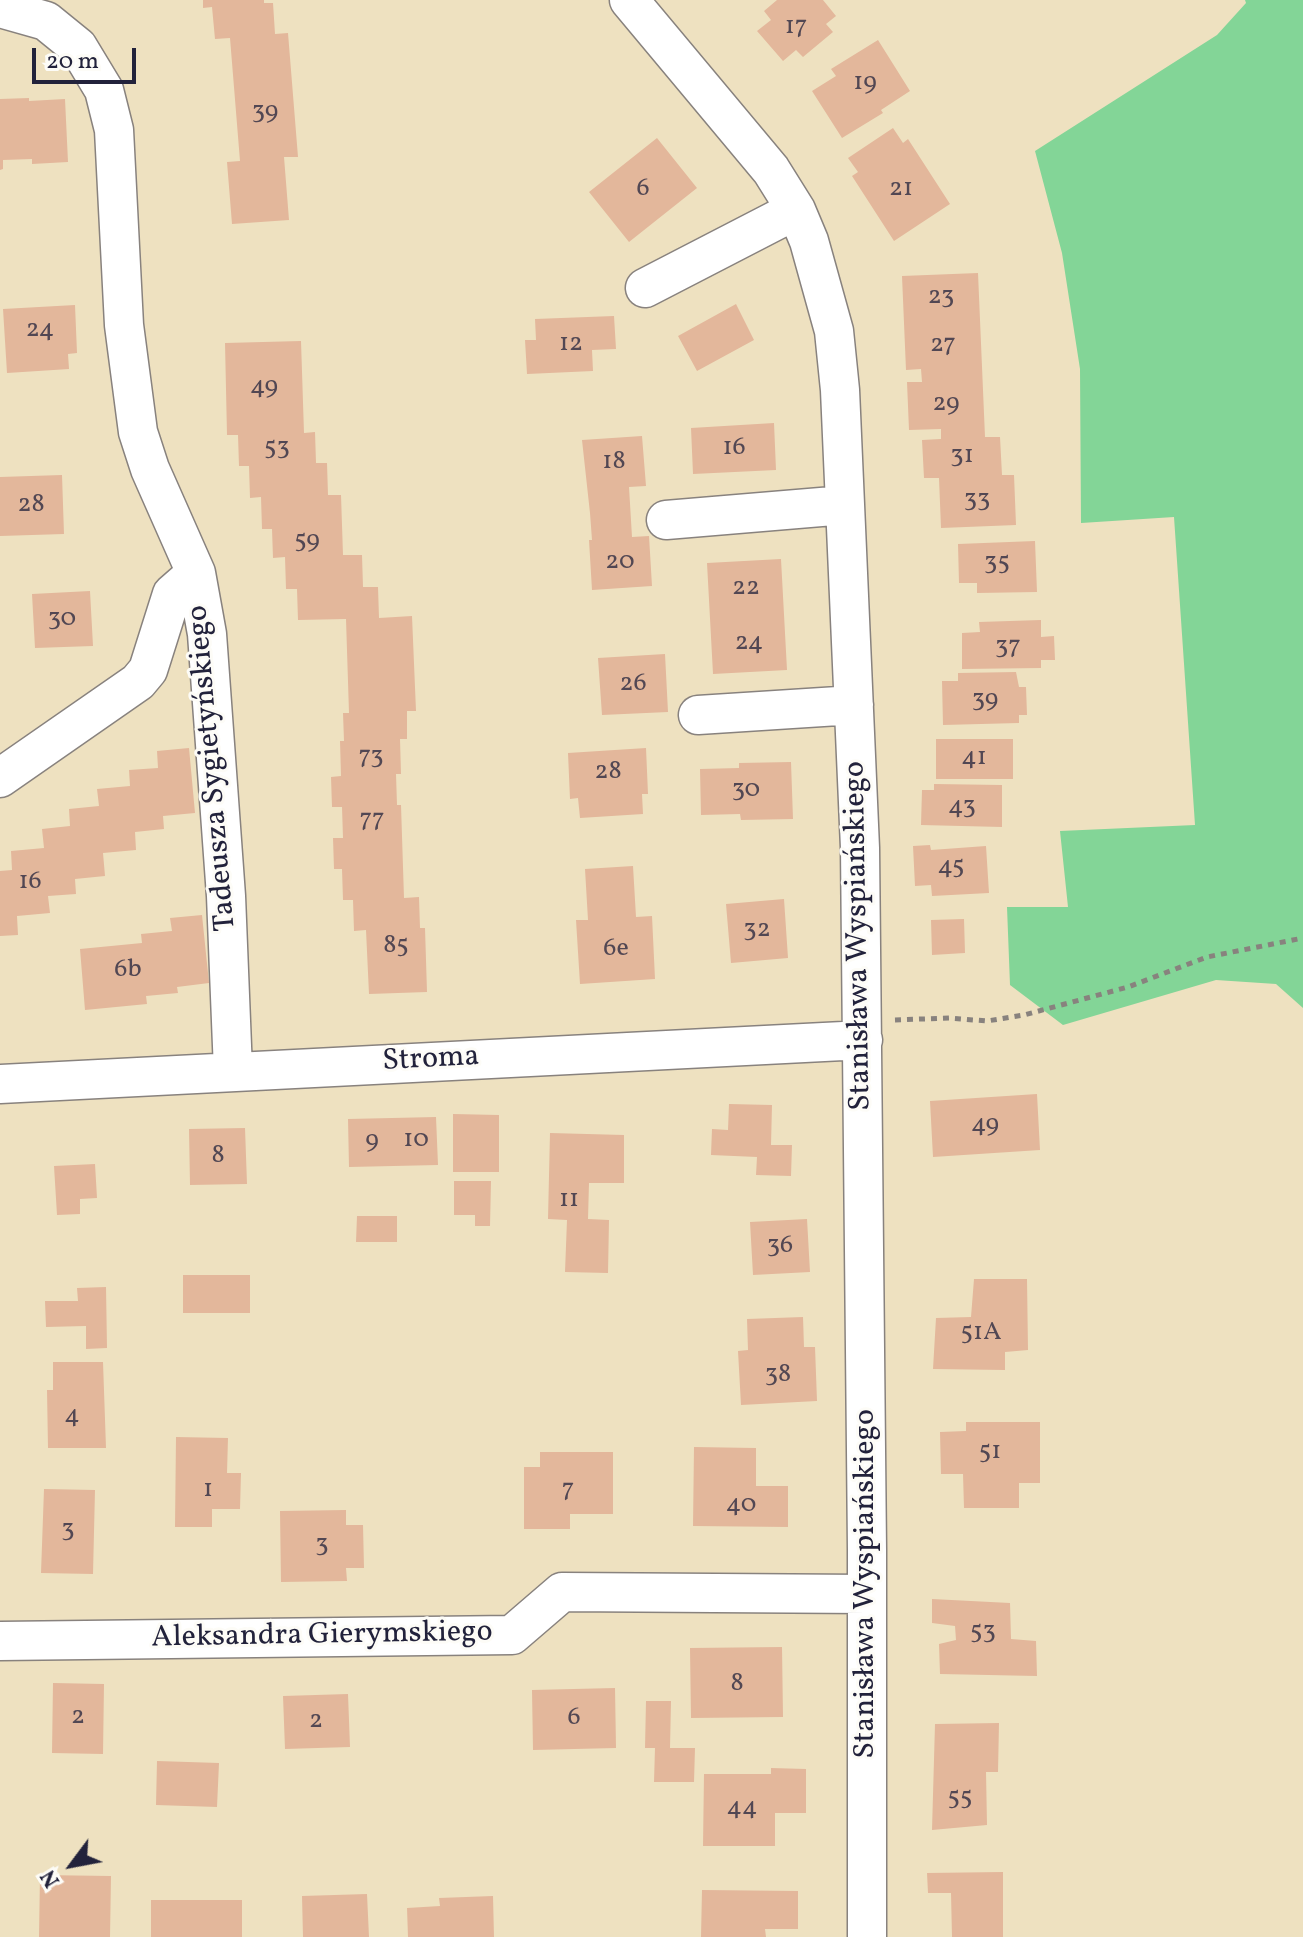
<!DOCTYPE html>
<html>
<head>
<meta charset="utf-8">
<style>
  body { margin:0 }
  #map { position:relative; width:1303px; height:1937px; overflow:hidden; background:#eee1c0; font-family:Vollkorn,serif }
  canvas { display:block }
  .north { position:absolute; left:32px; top:1825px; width:80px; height:80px; -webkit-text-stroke:6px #fdfcf7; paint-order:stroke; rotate:238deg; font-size:22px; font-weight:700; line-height:32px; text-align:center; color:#22223b }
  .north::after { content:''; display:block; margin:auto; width:28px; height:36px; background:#22223b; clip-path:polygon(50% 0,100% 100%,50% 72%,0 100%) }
  .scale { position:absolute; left:32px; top:48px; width:104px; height:36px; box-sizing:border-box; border:4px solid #22223b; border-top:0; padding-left:10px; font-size:24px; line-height:28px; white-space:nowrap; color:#22223b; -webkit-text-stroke:6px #fdfcf7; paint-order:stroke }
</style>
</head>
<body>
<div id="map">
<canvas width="1303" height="1937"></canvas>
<div class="north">N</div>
<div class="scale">20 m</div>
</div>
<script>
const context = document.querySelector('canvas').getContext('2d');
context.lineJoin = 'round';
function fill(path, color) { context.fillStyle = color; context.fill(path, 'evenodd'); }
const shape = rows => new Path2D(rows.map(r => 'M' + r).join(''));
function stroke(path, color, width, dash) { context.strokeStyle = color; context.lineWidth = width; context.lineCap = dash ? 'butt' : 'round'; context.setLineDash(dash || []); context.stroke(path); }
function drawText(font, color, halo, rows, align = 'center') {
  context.font = font + ' Vollkorn,serif'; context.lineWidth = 6; context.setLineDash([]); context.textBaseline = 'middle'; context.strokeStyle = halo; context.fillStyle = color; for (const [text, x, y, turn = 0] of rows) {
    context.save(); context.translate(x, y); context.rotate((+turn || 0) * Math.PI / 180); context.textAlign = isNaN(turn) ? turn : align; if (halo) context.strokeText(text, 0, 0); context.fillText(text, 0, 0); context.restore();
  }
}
const green = shape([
  [1245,0,1303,0,1303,1008,1276,984,1216,980,1063,1025,1010,985,1007,907,1068,907,1060,831,1195,825,1174,517,1081,523,1080,369,1062,253,1035,151,1217,35,1246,3]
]);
const building = shape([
  [203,0,264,0,264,3,273,3,275,34,288,33,298,157,284,157,289,220,232,224,227,162,240,161,230,38,215,39,212,7,203,8],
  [777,0,823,0,836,16,826,24,833,32,803,57,796,50,783,61,757,31,771,20,764,11],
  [878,40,910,91,881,110,883,113,842,138,812,91,836,76,831,69],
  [29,98,29,101,65,99,68,162,32,164,32,159,3,160,3,169,0,170,0,99],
  [893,128,903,143,908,139,950,204,894,241,852,176,858,172,848,158],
  [657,138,697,188,629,242,589,192],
  [978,273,985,437,1000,437,1002,475,1014,475,1016,525,941,528,939,478,924,478,922,440,941,439,941,429,909,430,907,382,922,382,921,369,906,370,902,276],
  [736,304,754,340,697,371,678,336],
  [75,305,77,353,68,354,69,369,7,373,3,309],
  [614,316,616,349,592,350,593,371,527,374,525,340,536,340,535,319],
  [301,341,304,433,315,432,316,463,327,463,328,495,341,495,343,555,362,555,363,587,378,587,379,618,412,616,416,711,407,711,407,739,400,739,401,774,396,774,397,805,401,805,404,898,419,897,420,928,425,928,427,992,369,994,366,930,354,931,353,900,343,900,342,869,334,869,333,838,343,838,342,807,332,807,331,777,341,776,340,741,344,741,343,713,349,713,346,619,298,620,297,589,286,589,285,557,273,558,272,529,262,529,261,497,250,498,249,466,239,466,238,435,227,435,225,343],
  [774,423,776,470,693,474,691,428],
  [642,436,646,486,629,487,632,537,649,536,652,586,592,590,589,540,592,540,590,513,582,440],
  [62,475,64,534,0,536,0,477],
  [1035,541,1037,592,977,593,977,583,959,583,958,544],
  [781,559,787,670,713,674,707,563],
  [90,591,93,646,35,648,32,594],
  [1041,620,1041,637,1054,636,1055,660,1041,660,1041,668,962,669,962,633,980,632,979,622],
  [665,654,668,712,602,715,598,658],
  [1016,672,1019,687,1026,687,1027,715,1019,715,1019,723,943,725,942,681,958,681,958,673],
  [936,739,1013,739,1013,779,936,779],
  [189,748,195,813,163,816,164,829,135,832,136,850,103,853,105,876,75,879,76,894,48,896,50,913,17,916,18,935,0,936,0,871,12,870,11,851,44,848,42,829,70,826,69,809,99,806,97,789,130,786,129,770,158,768,157,751],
  [646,748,648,794,642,794,643,814,580,818,578,798,570,799,568,753],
  [791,762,793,819,741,820,740,814,701,815,700,769,739,768,739,763],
  [934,784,1002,785,1002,827,921,825,922,790,934,790],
  [930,845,931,850,986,846,989,893,932,896,931,885,915,886,913,846],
  [633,866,636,917,652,916,655,979,580,984,576,920,588,920,585,869],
  [784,899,788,958,731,963,726,904],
  [202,915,209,983,177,987,178,993,146,996,147,1004,85,1010,80,949,142,943,141,934,172,931,170,918],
  [964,919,965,953,932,955,931,920],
  [1037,1094,1040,1150,933,1157,930,1101],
  [729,1104,772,1105,771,1145,792,1145,791,1176,756,1175,757,1157,711,1155,712,1129,728,1130],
  [453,1114,499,1115,499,1172,453,1172],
  [436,1117,438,1165,349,1167,348,1119],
  [245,1128,247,1184,190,1185,189,1129],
  [550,1133,624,1135,624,1183,589,1183,588,1219,609,1220,608,1273,565,1272,567,1220,548,1219],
  [95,1164,97,1198,80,1199,80,1214,57,1215,54,1166],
  [454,1181,491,1181,490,1226,475,1226,475,1215,454,1215],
  [357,1216,397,1216,397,1242,356,1242],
  [807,1219,810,1272,753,1275,750,1222],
  [183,1275,250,1275,250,1313,183,1313],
  [974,1279,1027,1279,1028,1350,1005,1352,1005,1370,933,1369,936,1318,971,1317],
  [106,1287,107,1348,86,1349,86,1326,46,1327,45,1301,78,1301,77,1288],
  [803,1317,804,1347,815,1347,817,1401,741,1405,738,1351,748,1350,747,1319],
  [53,1362,103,1362,106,1448,48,1448,47,1390,53,1390],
  [966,1422,1040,1422,1040,1483,1019,1483,1019,1508,964,1508,963,1474,941,1474,940,1432,966,1431],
  [176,1437,228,1438,227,1473,241,1473,240,1509,212,1509,212,1527,175,1527],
  [694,1447,756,1448,756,1486,788,1486,788,1527,693,1526],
  [540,1452,613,1452,613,1514,570,1514,570,1529,524,1529,524,1467,540,1467],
  [44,1489,95,1490,93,1574,41,1573],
  [346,1510,346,1525,363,1525,364,1568,346,1568,347,1581,281,1582,280,1511],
  [932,1599,1010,1603,1011,1639,1036,1641,1037,1676,940,1674,939,1644,956,1640,955,1626,932,1623],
  [782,1647,783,1717,691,1718,690,1648],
  [53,1683,104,1684,103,1754,52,1753],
  [615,1688,616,1748,533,1750,532,1690],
  [348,1694,350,1747,285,1749,283,1696],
  [646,1701,671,1701,670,1748,695,1748,694,1782,654,1782,655,1748,645,1748],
  [999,1723,998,1772,986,1772,987,1825,932,1830,935,1724],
  [157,1761,219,1763,217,1807,156,1805],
  [771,1768,806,1769,806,1813,775,1813,775,1846,703,1846,704,1774,771,1774],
  [1003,1872,1003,1937,952,1937,951,1893,928,1893,927,1873],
  [40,1875,111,1876,110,1937,39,1937],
  [702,1890,798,1891,798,1929,765,1929,766,1937,701,1937],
  [367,1894,369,1937,303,1937,302,1896],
  [493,1896,494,1937,408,1937,407,1908,440,1906,439,1898],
  [151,1900,242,1900,242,1937,151,1937]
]);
const path = shape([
  [895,1020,949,1018,987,1021,1024,1015,1128,987,1207,957,1303,938]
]);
const street = shape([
  [629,0,771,170,796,210,809,241,834,331,840,390,860,848,867,1550,867,1937],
  [0,8,46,21,78,47,104,90,114,130,124,325,138,432,150,469,196,573,207,634,226,896,233,1071],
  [645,288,796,210],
  [666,520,845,505],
  [698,715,854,705],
  [0,778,138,682,148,670,172,594,196,573],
  [0,1084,863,1040],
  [0,1641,512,1635,562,1592,867,1594]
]);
const numberNames = [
  ["17",796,28],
  ["19",865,84],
  ["39",265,113],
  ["6",643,190],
  ["21",901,190],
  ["23",941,298],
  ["24",40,331],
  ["12",571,345],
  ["27",943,346],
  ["49",264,388],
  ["29",946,405],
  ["53",277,449],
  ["16",734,449],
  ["31",962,457],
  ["18",614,463],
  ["33",977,501],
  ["28",31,506],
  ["59",307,542],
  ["20",620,563],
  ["35",997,564],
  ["22",746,589],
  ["30",62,620],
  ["24",749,644],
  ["37",1008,648],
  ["26",633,685],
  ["39",985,701],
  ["73",371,758],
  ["41",974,759],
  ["28",608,773],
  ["30",746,791],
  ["43",962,808],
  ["77",372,821],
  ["45",951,868],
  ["16",30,883],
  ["32",757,931],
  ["85",396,947],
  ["6e",616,950],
  ["6b",128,971],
  ["49",985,1126],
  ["10",416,1141],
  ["9",372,1142],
  ["8",218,1157],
  ["11",569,1201],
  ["36",780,1247],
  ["51A",981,1334],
  ["38",778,1376],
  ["4",72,1417],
  ["51",990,1453],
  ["1",208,1491],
  ["7",568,1491],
  ["40",741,1506],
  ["3",68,1531],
  ["3",322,1546],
  ["53",983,1633],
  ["8",737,1685],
  ["2",78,1718],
  ["6",574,1719],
  ["2",316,1722],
  ["55",960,1799],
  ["44",742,1809]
];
const streetNames = [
  ["Tadeusza Sygietyńskiego",214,768,-95],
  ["Stanisława Wyspiańskiego",860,936,-91],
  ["Stroma",431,1061,-3],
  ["Stanisława Wyspiańskiego",867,1584,-90],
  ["Aleksandra Gierymskiego",322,1637,-1]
];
fill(green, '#83d597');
fill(building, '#e3b79b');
stroke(street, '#88827e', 41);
stroke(path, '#88827e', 5, [6, 6]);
stroke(street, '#fff', 38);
drawText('26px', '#524753', null, numberNames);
drawText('30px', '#22223b', '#fdfcf7', streetNames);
</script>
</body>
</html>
